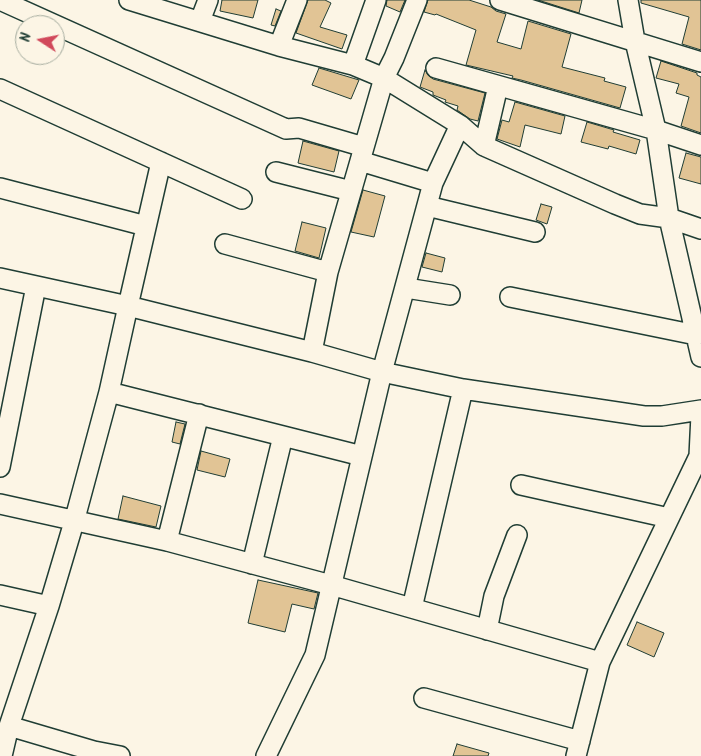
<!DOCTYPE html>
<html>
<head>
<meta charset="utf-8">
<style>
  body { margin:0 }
  #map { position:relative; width:701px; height:756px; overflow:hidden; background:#fcf5e5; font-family:Kalam,sans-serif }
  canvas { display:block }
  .north { position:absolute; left:15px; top:15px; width:50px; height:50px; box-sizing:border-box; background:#fcf5e5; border:1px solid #a4ab9e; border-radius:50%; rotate:281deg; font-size:14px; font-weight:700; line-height:20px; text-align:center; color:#1f3d34 }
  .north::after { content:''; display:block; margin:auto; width:18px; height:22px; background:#d1495b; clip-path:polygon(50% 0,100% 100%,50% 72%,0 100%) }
</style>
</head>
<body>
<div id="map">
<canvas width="701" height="756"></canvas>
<div class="north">N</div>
</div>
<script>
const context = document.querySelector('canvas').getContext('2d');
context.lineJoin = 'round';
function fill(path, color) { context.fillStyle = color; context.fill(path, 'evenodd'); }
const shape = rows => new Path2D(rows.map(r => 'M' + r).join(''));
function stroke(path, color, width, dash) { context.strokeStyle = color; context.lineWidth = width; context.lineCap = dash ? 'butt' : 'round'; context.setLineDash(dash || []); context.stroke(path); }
const building = shape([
  [222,0,258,0,253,18,220,11,222,0],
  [308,0,325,0,331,3,320,27,347,35,342,49,296,33,308,0],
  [387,0,405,0,400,12,386,6,387,0],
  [428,0,469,0,491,7,496,11,506,14,497,42,521,49,528,21,571,34,562,67,605,78,604,81,626,87,620,108,521,80,512,78,513,76,466,65,476,30,436,14,435,15,424,12,428,0],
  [538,0,582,0,579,13,538,0],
  [641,0,701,0,701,50,682,44,689,17,641,3,641,0],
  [276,9,281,11,275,26,271,25,276,9],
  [661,61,697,73,697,75,701,77,701,133,681,126,689,97,676,93,679,84,656,78,661,61],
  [319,68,359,80,351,99,312,85,319,68],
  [425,70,428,75,433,79,485,93,478,121,470,119,457,110,458,106,445,102,446,100,433,95,433,92,420,87,425,70],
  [515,102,565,116,561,134,525,125,520,147,497,139,502,120,509,122,515,102],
  [587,122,614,130,613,132,640,140,636,154,609,146,608,149,581,142,587,122],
  [303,141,339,151,334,172,298,163,303,141],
  [686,153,701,157,701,184,679,178,686,153],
  [363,190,385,196,374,237,351,232,363,190],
  [541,204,552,207,547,224,536,220,541,204],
  [302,222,326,228,319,258,295,251,302,222],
  [426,253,445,258,442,272,422,267,426,253],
  [176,422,185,424,180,444,172,442,176,422],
  [201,451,230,459,225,477,197,470,201,451],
  [123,496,161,506,156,527,118,519,123,496],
  [258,580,318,593,314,609,292,604,285,632,248,623,258,580],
  [637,622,664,633,654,657,627,645,637,622],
  [457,744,489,753,488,756,453,756,457,744]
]);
const minor = shape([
  [0,0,286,129,299,128,364,147],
  [129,0,279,46,353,65,384,78,394,58,417,0],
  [500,0,701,62],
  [628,0,635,41,656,130,669,218,701,357],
  [200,21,208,0],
  [279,46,297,0],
  [353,65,376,0],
  [436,68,656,130,701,145],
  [384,78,460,125,433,183,382,372,312,352,328,272,384,78],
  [0,89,242,199],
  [460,125,484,146,498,86],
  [484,146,615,204,640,214,669,218,701,229],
  [360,161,433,183],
  [161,162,128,306,312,352],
  [276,172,351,191],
  [0,188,146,226],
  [427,206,535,232],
  [225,244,328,272],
  [0,278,128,306,109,392,74,522,49,606,9,726,2,756],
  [406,288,450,295],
  [510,297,696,335],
  [109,392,362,456],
  [701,415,699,456,701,458],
  [0,467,36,286],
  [521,485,669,518],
  [0,504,167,541,331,585,600,662],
  [167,541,199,414],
  [252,564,283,436],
  [0,595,49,606],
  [412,608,463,389],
  [487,630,494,596,517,535],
  [424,698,580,741],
  [9,726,94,751,120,756],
  [266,756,315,655,382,372,463,389,644,416,662,416,701,410],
  [576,756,600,662,699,456]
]);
fill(building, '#e1c495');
stroke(building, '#1f3d34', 1);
stroke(minor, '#1f3d34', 22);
stroke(minor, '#fcf5e5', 19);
</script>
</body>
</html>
